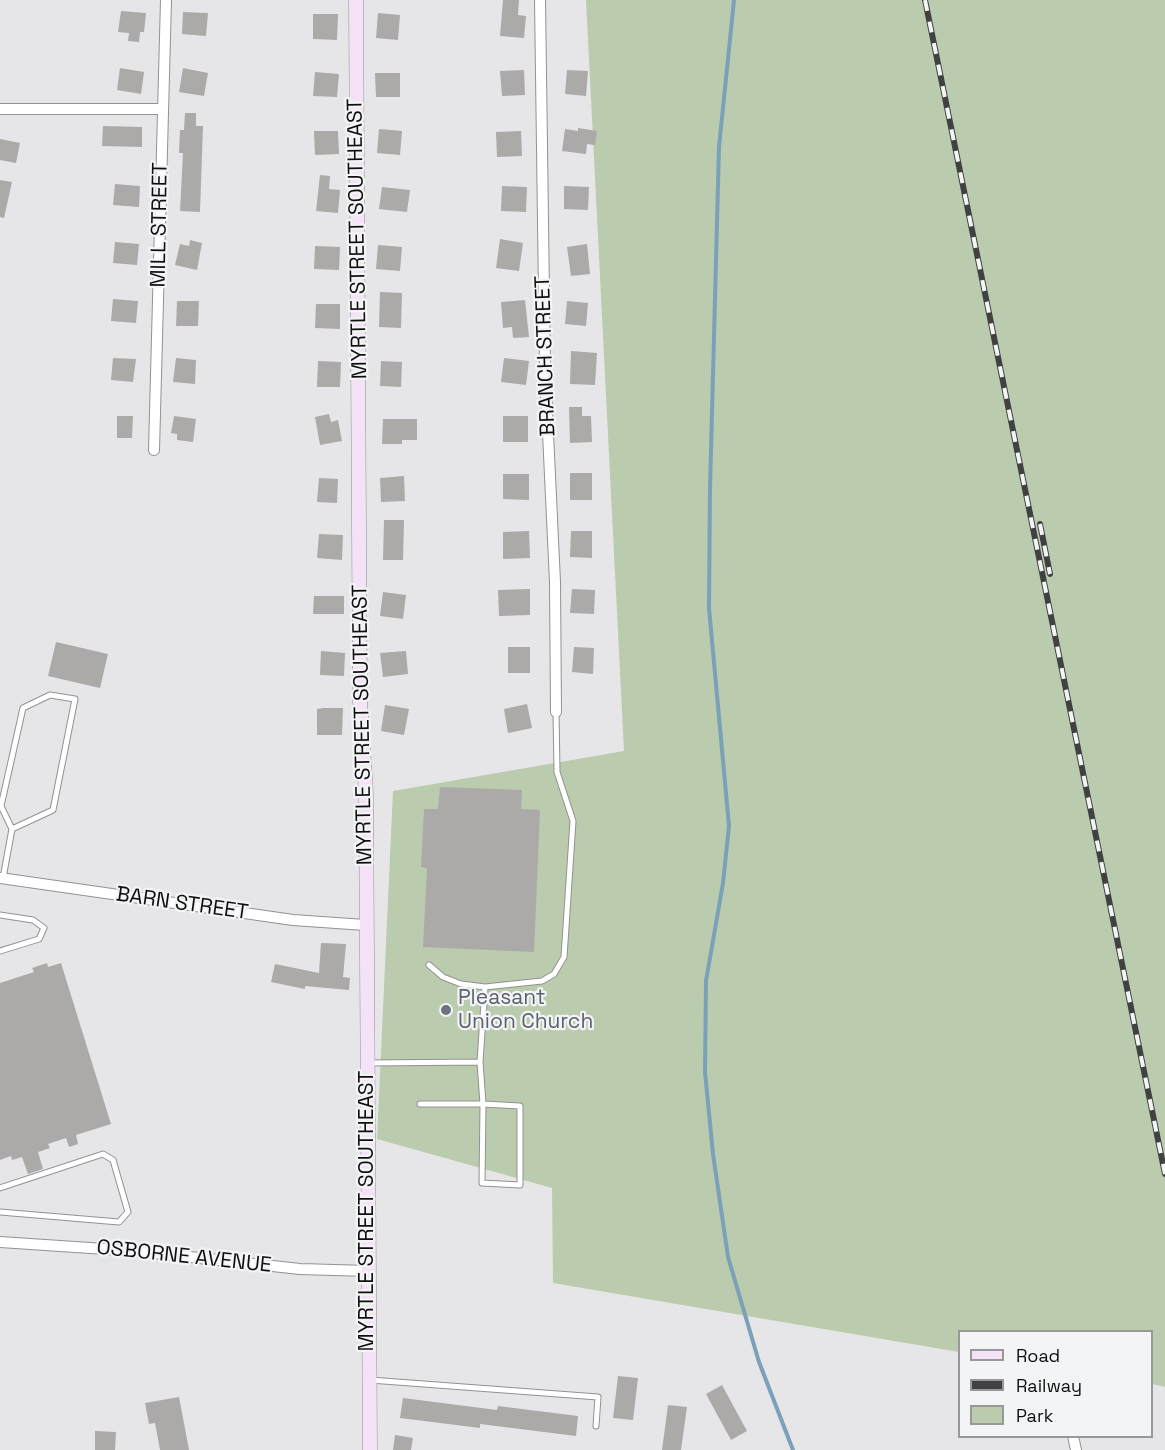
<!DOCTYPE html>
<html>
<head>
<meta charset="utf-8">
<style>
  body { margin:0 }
  #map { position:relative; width:1165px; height:1450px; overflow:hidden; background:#e6e6e8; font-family:"Space Grotesk",sans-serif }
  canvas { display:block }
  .legend { position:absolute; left:958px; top:1330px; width:195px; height:108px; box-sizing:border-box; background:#f3f4f5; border:2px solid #989899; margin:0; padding:8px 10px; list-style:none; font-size:18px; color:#0f0f10 }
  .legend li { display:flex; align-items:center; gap:12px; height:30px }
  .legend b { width:30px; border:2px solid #989899 }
</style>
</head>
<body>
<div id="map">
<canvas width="1165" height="1450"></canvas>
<ul class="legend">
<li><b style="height:8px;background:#f4e3f7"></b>Road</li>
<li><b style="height:8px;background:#414143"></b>Railway</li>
<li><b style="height:16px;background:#baccad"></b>Park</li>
</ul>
</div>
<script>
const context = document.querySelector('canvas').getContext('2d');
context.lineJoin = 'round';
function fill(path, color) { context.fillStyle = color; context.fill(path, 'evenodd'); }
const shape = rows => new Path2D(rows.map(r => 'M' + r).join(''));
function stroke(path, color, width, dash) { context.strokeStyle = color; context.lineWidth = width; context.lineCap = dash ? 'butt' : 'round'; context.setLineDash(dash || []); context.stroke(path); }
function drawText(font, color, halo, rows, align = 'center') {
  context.font = font + ' "Space Grotesk",sans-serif'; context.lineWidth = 4.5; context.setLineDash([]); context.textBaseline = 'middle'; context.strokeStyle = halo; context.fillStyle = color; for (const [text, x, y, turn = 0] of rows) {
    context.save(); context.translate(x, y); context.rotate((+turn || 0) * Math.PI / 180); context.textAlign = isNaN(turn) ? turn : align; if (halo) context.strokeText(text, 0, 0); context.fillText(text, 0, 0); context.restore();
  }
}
const green = shape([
  [586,0,1165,0,1165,1387,1152,1384,1152,1332,960,1332,959,1352,553,1283,552,1188,377,1139,393,791,624,751]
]);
const stream = shape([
  [734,0,719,147,710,488,709,608,729,826,723,883,706,981,705,1072,713,1154,728,1257,759,1362,793,1450]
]);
const building = shape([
  [503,0,519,0,518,15,526,16,524,38,500,36],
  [121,11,146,13,144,32,140,32,139,42,128,41,129,33,118,32],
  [183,12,208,13,206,36,182,34],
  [378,13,400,15,398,40,376,38],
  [313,14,338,14,337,40,313,39],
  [120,68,144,72,141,94,117,90],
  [183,68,208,73,204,96,179,92],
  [524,70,525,95,502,96,500,71],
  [567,70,588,71,586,96,565,94],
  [315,72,339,74,337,97,313,96],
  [375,73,400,73,400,97,376,97],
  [185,113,196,113,196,126,203,126,200,212,180,211,183,153,179,153,180,130,184,130],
  [103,126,142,127,142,147,102,146],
  [578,128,597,131,595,145,587,144,586,154,562,151,565,129,578,131],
  [379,129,402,131,400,155,377,153],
  [314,131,338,131,339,154,315,155],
  [521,131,522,156,497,157,496,132],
  [0,139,20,143,16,163,0,160],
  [320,175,330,176,329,189,340,190,338,213,316,211],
  [0,180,12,182,4,218,0,217],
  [115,184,140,186,139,207,113,205],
  [502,186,527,187,526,212,501,211],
  [564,186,589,187,588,210,564,209],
  [382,187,410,190,407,212,379,209],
  [500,239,523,243,519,271,496,268],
  [190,240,202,243,197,270,175,265,180,244,189,246],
  [115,242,139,244,137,265,113,263],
  [587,244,590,274,571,276,567,247],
  [378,245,402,247,400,271,376,269],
  [315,246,340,247,339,270,314,269],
  [380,292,402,293,401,328,379,327],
  [113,299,138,301,136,323,111,321],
  [525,300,529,337,513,338,512,327,503,328,501,302],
  [177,301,199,301,198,326,176,326],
  [567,301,588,303,586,326,565,324],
  [316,304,340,304,340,329,315,328],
  [571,351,597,353,595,385,570,384],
  [113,358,136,359,133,382,111,380],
  [176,358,196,360,195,384,173,382],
  [504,358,529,361,526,385,501,382],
  [318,361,341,362,340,387,317,387],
  [381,361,402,362,401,387,380,386],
  [569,407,582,407,582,416,591,416,592,442,570,443],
  [329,414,331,422,338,420,342,441,320,445,315,417],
  [117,416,133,416,132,438,117,438],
  [174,416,196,419,193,442,177,440,177,434,171,433],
  [503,416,528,416,528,442,503,442],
  [383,419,417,419,417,440,402,440,402,444,382,444],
  [570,473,592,473,592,500,570,500],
  [503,474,529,474,529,500,503,499],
  [404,476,405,501,381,502,380,478],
  [319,478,338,479,337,503,317,502],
  [384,520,404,520,403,560,383,560],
  [529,531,530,558,503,559,503,532],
  [571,531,592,531,592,558,570,557],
  [319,534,343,535,342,560,317,558],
  [530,589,530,615,499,616,498,590],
  [572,589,595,590,594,614,570,613],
  [383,592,406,595,403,619,380,616],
  [314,596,344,596,344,614,313,614],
  [56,642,108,654,100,688,48,676],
  [508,647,530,647,530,673,508,673],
  [574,647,594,648,593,674,572,672],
  [321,651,345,653,344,676,320,675],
  [406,651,408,674,383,677,380,653],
  [527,704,532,728,508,733,504,709],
  [385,705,409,709,404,735,381,731],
  [324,708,343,708,342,735,317,735,317,709],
  [440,787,522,790,521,809,540,810,534,952,423,947,427,868,421,867,424,809,438,809],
  [321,943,346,944,343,977,350,978,349,990,305,986,305,989,271,982,275,964,319,973],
  [47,963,48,967,61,963,111,1124,76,1135,78,1144,69,1147,66,1138,48,1144,50,1148,38,1152,43,1169,28,1174,22,1157,12,1160,11,1156,0,1160,0,983,34,972,32,968],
  [618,1376,638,1378,633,1420,613,1418],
  [722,1385,747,1431,731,1440,706,1394],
  [179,1397,189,1450,160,1450,155,1423,149,1424,145,1403],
  [403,1398,497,1410,498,1406,578,1416,576,1436,480,1424,480,1428,400,1418],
  [668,1405,687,1407,681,1450,662,1450],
  [95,1431,116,1432,115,1450,95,1450],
  [395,1435,413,1438,411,1450,393,1450]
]);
const lane = shape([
  [3,878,12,829,1,806,23,708,50,695,75,699,53,810,12,829],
  [0,915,33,920,44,928,39,939,0,951],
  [429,965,443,977,461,984,485,987,542,981,554,974,564,957,573,821,557,772,556,712],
  [368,1063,480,1062],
  [420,1104,483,1104,520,1106,520,1185,482,1183,483,1104,480,1062,485,987],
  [0,1188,103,1154,113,1160,128,1212,119,1222,0,1212],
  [370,1380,598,1397,596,1426]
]);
const street = shape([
  [540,0,545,369,555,582,556,712],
  [0,109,163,109],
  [154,450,166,0],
  [0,878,293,920,365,925],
  [0,1242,135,1251,300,1269,368,1271],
  [1073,1436,1076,1450]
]);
const secondary = shape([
  [356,0,360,701,366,793,370,1450]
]);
const rail = shape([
  [925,0,1165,1174],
  [1040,524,1050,574]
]);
const markers = [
  [446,1010,6,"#6b7280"]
];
const streetNames = [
  ["MILL STREET",160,225,-89],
  ["MYRTLE STREET SOUTHEAST",358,239,-91],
  ["BRANCH STREET",546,356,-92],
  ["MYRTLE STREET SOUTHEAST",363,725,-91],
  ["BARN STREET",182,904,8],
  ["MYRTLE STREET SOUTHEAST",367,1211,-90],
  ["OSBORNE AVENUE",184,1257,6]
];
const worshipNames = [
  ["Pleasant",458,998],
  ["Union Church",458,1022]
];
fill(green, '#baccad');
stroke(stream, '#7aa1b7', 4);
fill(building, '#abaaa9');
stroke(lane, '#929294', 7);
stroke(street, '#929294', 12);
stroke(secondary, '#929294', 15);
stroke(lane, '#fff', 5);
stroke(street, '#fff', 10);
stroke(secondary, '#f4e3f7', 14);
stroke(rail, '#414143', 6);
stroke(rail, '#f3f4f5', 4, [11]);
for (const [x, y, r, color] of markers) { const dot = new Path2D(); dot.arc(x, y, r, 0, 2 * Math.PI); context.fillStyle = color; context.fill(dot); stroke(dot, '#f3f4f5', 2); }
drawText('21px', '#0f0f10', '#f3f4f5', streetNames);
drawText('21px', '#5b616d', '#f3f4f5', worshipNames, 'left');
</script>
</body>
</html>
